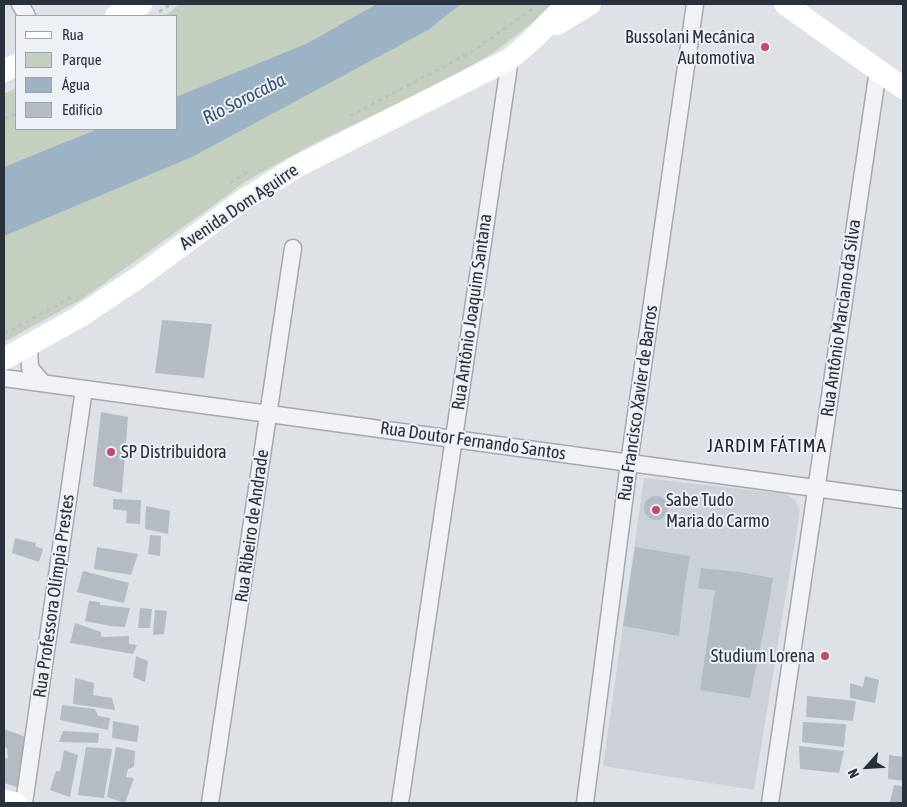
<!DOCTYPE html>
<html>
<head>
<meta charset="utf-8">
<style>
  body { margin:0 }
  #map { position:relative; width:907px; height:807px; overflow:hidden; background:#dee2e6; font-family:"Asap Condensed",sans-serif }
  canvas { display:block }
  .frame { position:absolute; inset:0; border:5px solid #28313c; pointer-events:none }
  .legend { position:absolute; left:15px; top:15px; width:162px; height:115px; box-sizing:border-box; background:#edf0f4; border:1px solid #9ea4aa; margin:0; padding:6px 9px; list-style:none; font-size:15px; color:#28313c }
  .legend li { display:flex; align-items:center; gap:10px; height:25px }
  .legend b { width:25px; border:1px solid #9ea4aa }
  .north { position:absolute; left:842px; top:742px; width:50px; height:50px; -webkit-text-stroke:4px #edf0f4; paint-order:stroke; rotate:244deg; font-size:14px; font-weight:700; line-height:20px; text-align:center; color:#28313c }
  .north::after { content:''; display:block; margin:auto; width:18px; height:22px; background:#28313c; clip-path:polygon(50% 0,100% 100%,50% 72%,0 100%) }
</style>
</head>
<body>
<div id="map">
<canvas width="907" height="807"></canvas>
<div class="frame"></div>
<ul class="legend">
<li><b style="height:6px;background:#fff"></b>Rua</li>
<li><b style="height:14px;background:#c5cfbf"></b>Parque</li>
<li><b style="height:14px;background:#9bb3c4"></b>Água</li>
<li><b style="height:14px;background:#b5bbc2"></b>Edifício</li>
</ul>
<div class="north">N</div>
</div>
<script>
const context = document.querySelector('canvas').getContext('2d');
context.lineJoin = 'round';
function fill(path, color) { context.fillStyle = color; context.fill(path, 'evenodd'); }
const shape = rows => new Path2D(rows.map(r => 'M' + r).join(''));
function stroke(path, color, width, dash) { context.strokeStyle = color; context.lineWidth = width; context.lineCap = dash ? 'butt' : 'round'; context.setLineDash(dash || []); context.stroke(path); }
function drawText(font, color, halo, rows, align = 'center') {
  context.font = font + ' "Asap Condensed",sans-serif'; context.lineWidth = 4; context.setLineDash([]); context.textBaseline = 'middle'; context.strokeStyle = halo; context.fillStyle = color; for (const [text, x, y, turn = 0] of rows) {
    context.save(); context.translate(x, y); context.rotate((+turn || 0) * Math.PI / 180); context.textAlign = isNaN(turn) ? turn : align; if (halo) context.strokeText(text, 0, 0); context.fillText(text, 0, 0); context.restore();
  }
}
const built = shape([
  [644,478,786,494,796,501,800,510,754,790,603,766]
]);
const green = shape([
  [179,4,552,4,532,23,493,53,460,72,413,96,313,144,246,181,214,205,82,299,4,342,4,94,16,88,16,129,176,129,176,16,163,16,169,13]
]);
const water = shape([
  [377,4,461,4,428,30,192,157,4,236,4,167,98,129,176,129,176,97,308,43]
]);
const building = shape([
  [162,320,212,324,204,378,155,373],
  [101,412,128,417,122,493,93,486],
  '644 508a12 12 0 1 1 24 0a12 12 0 1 1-24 0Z',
  [113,499,141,500,140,524,126,523,127,511,113,509],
  [146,506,170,511,168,534,145,529],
  [150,535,161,536,160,556,148,554],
  [15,538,36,543,35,546,43,549,39,562,12,553],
  [97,547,138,554,131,575,94,569],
  [635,547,690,556,684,592,679,636,623,626],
  [701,568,740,572,773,578,767,614,750,698,700,690,715,590,698,588],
  [83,571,129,583,124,603,77,592],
  [89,601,100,602,100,605,130,608,125,627,110,626,85,621],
  [140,608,152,609,150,628,138,628],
  [155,610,167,611,164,634,153,635],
  [75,623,101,632,101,637,129,636,129,644,137,645,133,654,70,643],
  [136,656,148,661,145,682,133,677],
  [865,676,879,680,875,703,850,698,850,683,863,687],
  [75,678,94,683,93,695,112,698,115,710,73,704],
  [807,696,856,701,853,721,806,717],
  [62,705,95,709,98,716,110,718,108,730,60,720],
  [113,721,139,726,137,742,112,738],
  [803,722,846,724,844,747,802,742],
  [4,729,26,737,17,787,4,783,4,759,8,758,7,748,4,747],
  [63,731,99,733,98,743,59,742],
  [799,746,844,751,839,773,800,769],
  [86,747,112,749,104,798,78,795],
  [116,747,135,751,134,767,128,769,126,777,134,778,125,803,107,797],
  [64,750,78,755,70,797,50,790,56,771,60,771],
  [889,755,903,757,903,781,888,779],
  [894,785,903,786,903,803,890,802]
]);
const path = shape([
  [159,12,171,4],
  [350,116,473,51,534,8],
  [4,119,16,114],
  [230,183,248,172],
  [4,333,12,330,73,296]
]);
const street = shape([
  [20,4,27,16],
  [29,345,30,368,43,383],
  [4,378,903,500],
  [24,803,84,389],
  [210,803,293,248],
  [400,803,510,59],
  [585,803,629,463,695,4],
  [770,803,878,70]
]);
const secondary = shape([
  [785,4,903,88],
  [116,16,141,4],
  [557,24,590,4],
  [4,71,16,65],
  [4,359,79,317,139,277,242,201,298,166,510,59,533,39,567,4],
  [4,801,15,803]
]);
const markers = [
  [765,47,5,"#c34a68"],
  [111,452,5,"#c34a68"],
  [656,510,5,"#c34a68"],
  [825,656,5,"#c34a68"]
];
const poiNames = [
  ["Bussolani Mecânica",755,37],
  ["Automotiva",755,58],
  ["SP Distribuidora",121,452,"left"],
  ["Sabe Tudo",666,500,"left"],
  ["Maria do Carmo",666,521,"left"],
  ["Studium Lorena",815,656]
];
const streetNames = [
  ["Avenida Dom Aguirre",239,207,-34],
  ["Rua Antônio Joaquim Santana",472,312,-82],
  ["Rua Antônio Marciano da Silva",841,318,-82],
  ["Rua Francisco Xavier de Barros",638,403,-82],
  ["Rua Doutor Fernando Santos",473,441,8],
  ["Rua Ribeiro de Andrade",252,526,-82],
  ["Rua Professora Olímpia Prestes",54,596,-82]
];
const waterNames = [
  ["Rio Sorocaba",244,99,-27]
];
const neighbourhoodNames = [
  ["JARDIM FÁTIMA",767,446]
];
fill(built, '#ccd1d8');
fill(green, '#c5cfbf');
fill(water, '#9bb3c4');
fill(building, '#b5bbc2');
stroke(street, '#a4a9b0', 19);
stroke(path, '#bcc0c5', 3, [4, 4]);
stroke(street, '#f0f2f5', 16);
stroke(secondary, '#fff', 22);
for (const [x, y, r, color] of markers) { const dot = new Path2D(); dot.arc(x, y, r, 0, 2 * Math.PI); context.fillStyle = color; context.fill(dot); stroke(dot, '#edf0f4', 2); }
drawText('18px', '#28313c', '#edf0f4', poiNames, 'right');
drawText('18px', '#28313c', '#edf0f4', streetNames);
drawText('italic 19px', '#35536c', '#edf0f4', waterNames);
context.letterSpacing = '1px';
drawText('19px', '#1a222c', '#edf0f4', neighbourhoodNames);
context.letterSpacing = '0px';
</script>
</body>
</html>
